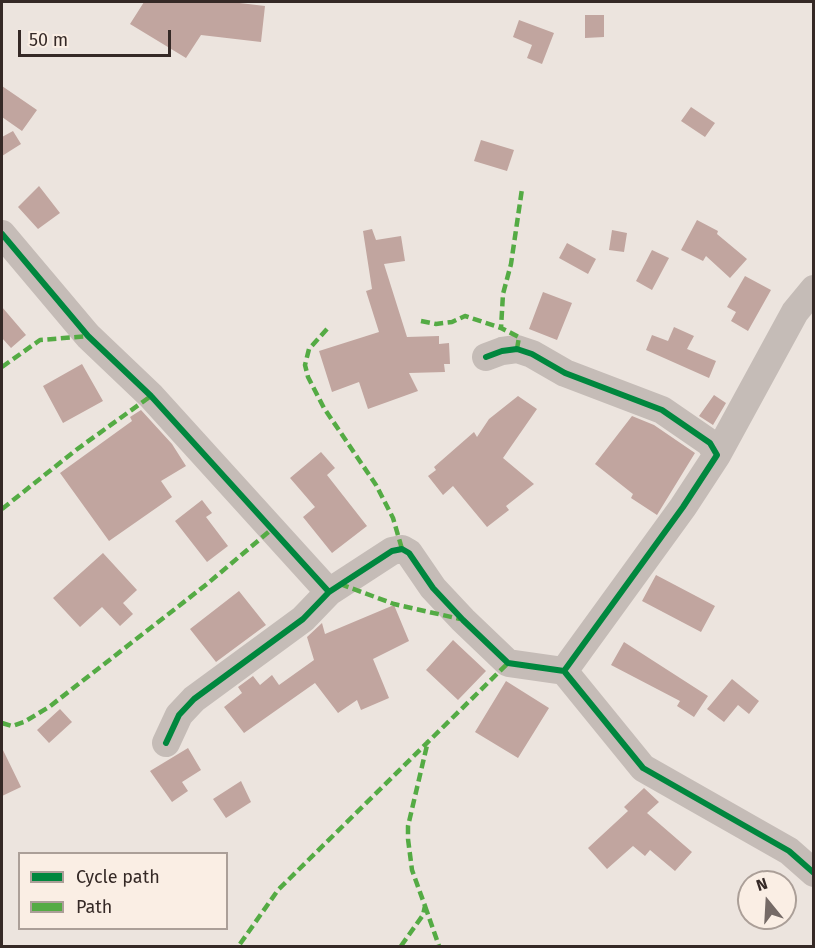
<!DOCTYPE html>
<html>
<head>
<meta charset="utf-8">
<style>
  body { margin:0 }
  #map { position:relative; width:815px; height:948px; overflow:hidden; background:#ece4de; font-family:"Fira Sans",sans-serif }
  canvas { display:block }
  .frame { position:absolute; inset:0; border:3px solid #352926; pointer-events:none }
  .legend { position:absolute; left:18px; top:852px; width:210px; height:78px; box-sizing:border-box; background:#faeee4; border:2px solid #ab9f98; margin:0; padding:8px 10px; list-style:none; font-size:18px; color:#352926 }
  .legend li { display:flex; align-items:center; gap:12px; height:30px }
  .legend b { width:30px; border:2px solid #ab9f98 }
  .north { position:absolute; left:737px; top:870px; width:60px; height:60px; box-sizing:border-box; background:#faeee4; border:2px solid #ab9f98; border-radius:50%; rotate:342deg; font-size:16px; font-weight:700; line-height:24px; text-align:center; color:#352926 }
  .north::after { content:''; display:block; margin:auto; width:21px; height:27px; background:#756a66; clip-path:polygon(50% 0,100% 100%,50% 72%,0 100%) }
  .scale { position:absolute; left:18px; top:30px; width:153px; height:27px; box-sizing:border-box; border:3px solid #352926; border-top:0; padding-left:8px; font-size:18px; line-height:21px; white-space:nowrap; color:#352926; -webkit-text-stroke:4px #faeee4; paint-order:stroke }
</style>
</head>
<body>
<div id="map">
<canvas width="815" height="948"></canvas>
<div class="frame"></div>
<ul class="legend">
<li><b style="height:8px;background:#00873e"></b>Cycle path</li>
<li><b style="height:8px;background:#54ab44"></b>Path</li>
</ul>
<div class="north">N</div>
<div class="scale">50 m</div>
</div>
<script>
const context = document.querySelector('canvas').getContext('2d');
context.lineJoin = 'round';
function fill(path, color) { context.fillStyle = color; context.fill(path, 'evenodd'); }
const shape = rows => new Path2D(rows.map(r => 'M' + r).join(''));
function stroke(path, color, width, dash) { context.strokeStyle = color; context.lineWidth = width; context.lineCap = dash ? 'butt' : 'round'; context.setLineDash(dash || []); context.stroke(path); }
const building = shape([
  [144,2,231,2,265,6,261,42,201,35,186,58,130,24],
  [585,15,604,15,604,37,585,38],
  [519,20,554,33,542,64,527,58,532,45,513,37],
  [2,86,37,110,22,131,2,117],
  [691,107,715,123,705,137,681,121],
  [13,131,21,144,2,156,2,137],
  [481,140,514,150,507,171,474,161],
  [39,186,60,213,38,229,18,207],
  [697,220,718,231,717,234,747,259,730,278,706,256,703,261,681,250],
  [372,229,376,240,401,236,405,261,384,264,407,337,439,336,439,344,449,343,450,364,444,364,445,372,409,373,418,391,368,409,359,382,332,392,319,351,379,332,366,291,372,289,363,231],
  [612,230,627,233,624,252,609,250],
  [567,243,596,259,588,274,559,258],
  [652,250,669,258,652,290,636,281],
  [745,276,771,290,748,331,731,321,736,312,727,307],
  [543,292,572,303,557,340,529,329],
  [2,307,26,335,11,348,2,338],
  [674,327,694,336,687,349,716,361,709,378,646,350,652,335,668,341],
  [82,364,103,401,63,423,43,386],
  [714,395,726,403,713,425,699,416],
  [518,396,537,409,503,458,534,484,506,506,509,510,487,527,453,486,443,495,428,476,436,470,434,467,474,432,477,437,489,419],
  [141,410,172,444,186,466,161,481,172,497,109,541,60,473,132,421,130,417],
  [632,416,654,425,695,453,657,515,631,498,633,494,595,464],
  [321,452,335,468,327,475,367,526,332,553,303,517,315,507,290,478],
  [202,500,212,513,206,517,228,546,207,562,175,521],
  [103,553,137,590,123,603,133,614,120,626,102,607,80,627,53,598],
  [656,575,715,606,701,632,642,601],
  [239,591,266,625,216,662,190,629],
  [394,605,409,641,373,659,389,698,361,710,357,700,338,713,315,683,244,733,224,707,242,693,238,687,253,676,260,685,272,675,279,685,314,660,307,637,322,623,325,634],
  [453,640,486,671,458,700,426,670],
  [624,642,708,696,694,717,677,706,680,701,611,665],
  [732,679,759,701,749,714,738,705,724,722,707,709],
  [506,681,549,708,518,758,475,732],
  [60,709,72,722,49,743,37,730],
  [2,748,21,787,2,796],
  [188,748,201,770,182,782,188,791,172,802,150,771],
  [241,781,251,802,226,818,213,799],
  [644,788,659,802,647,813,692,852,675,871,650,850,645,856,633,846,607,869,588,848,628,811,624,807]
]);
const minor = shape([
  [2,234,88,336,151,396,329,592],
  [486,357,502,351,517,349,532,354,565,373,662,410,710,443,717,455,683,507,564,671],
  [717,455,795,312,814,289],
  [166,743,179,715,194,699,303,619,329,592,392,551,402,549,409,553,433,588,463,620,508,663,564,671,643,768,789,851,814,873]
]);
const quiet = shape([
  [421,321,436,324,452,322,465,316,501,328],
  [327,329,309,349,305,365,308,377,324,408,376,485,393,518,402,549],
  [517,349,519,337,501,328,503,294,511,264,522,189],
  [2,367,40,340,88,336],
  [2,509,76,450,151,396],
  [340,584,394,604,460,619],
  [2,723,12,726,24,722,49,707,207,584,272,529],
  [425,906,439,946],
  [240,944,278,890,508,663],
  [401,946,423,915,425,906,412,870,408,839,408,826,428,741]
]);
const cycleway = shape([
  [2,234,88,336,151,396,329,592],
  [486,357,502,351,517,349,532,354,565,373,662,410,710,443,717,455,683,507,564,671],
  [166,743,179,715,194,699,303,619,329,592,392,551,402,549,409,553,433,588,463,620,508,663,564,671,643,768,789,851,814,873]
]);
fill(building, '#c1a59f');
stroke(minor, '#c5bcb7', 28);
stroke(quiet, '#54ab44', 4.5, [9, 4.5]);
stroke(cycleway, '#00873e', 6);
</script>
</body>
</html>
